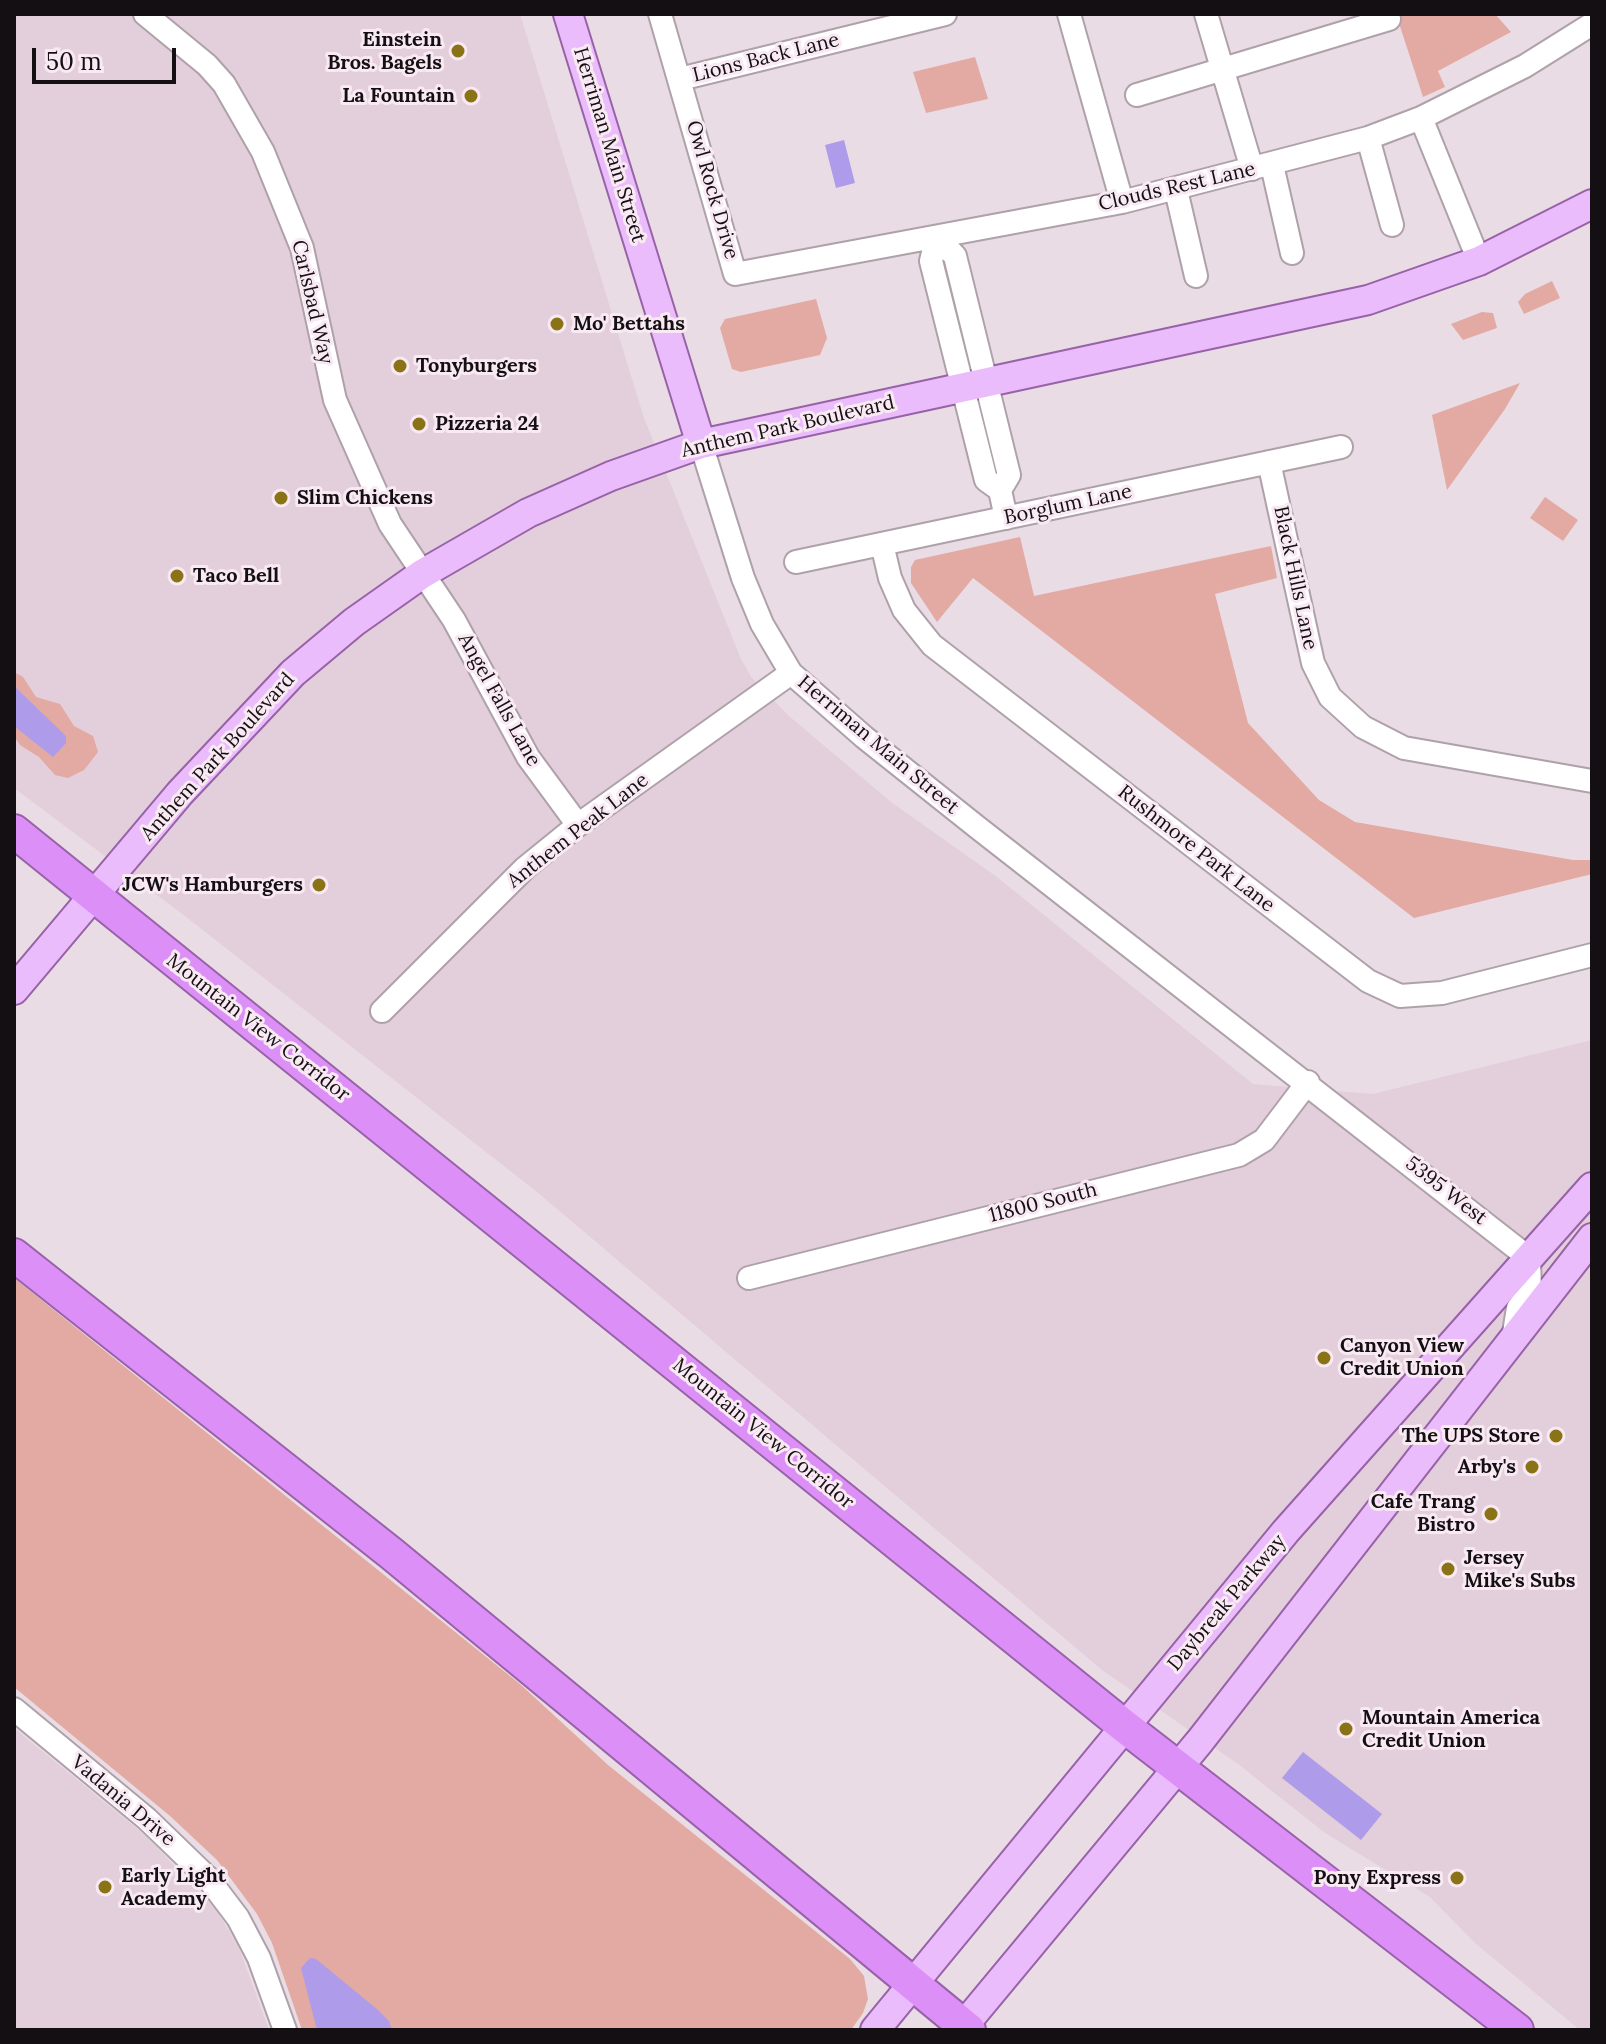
<!DOCTYPE html>
<html>
<head>
<meta charset="utf-8">
<style>
  body { margin:0 }
  #map { position:relative; width:1606px; height:2044px; overflow:hidden; background:#eadce5; font-family:Lora,serif }
  canvas { display:block }
  .frame { position:absolute; inset:0; border:16px solid #140f12; pointer-events:none }
  .scale { position:absolute; left:32px; top:48px; width:144px; height:36px; box-sizing:border-box; border:4px solid #140f12; border-top:0; padding-left:10px; font-size:24px; line-height:28px; white-space:nowrap; color:#140f12; -webkit-text-stroke:6px #f8e9f2; paint-order:stroke }
</style>
</head>
<body>
<div id="map">
<canvas width="1606" height="2044"></canvas>
<div class="frame"></div>
<div class="scale">50 m</div>
</div>
<script>
const context = document.querySelector('canvas').getContext('2d');
context.lineJoin = 'round';
function fill(path, color) { context.fillStyle = color; context.fill(path, 'evenodd'); }
const shape = rows => new Path2D(rows.map(r => 'M' + r).join(''));
function stroke(path, color, width, dash) { context.strokeStyle = color; context.lineWidth = width; context.lineCap = dash ? 'butt' : 'round'; context.setLineDash(dash || []); context.stroke(path); }
function drawText(font, color, halo, rows, align = 'center') {
  context.font = font + ' Lora,serif'; context.lineWidth = 6; context.setLineDash([]); context.textBaseline = 'middle'; context.strokeStyle = halo; context.fillStyle = color; for (const [text, x, y, turn = 0] of rows) {
    context.save(); context.translate(x, y); context.rotate((+turn || 0) * Math.PI / 180); context.textAlign = isNaN(turn) ? turn : align; if (halo) context.strokeText(text, 0, 0); context.fillText(text, 0, 0); context.restore();
  }
}
const built = shape([
  [14,14,520,14,644,418,741,659,752,678,789,716,891,802,997,877,1253,1084,1373,1094,1592,1040,1592,2030,1580,2030,1475,1943,1430,1897,1325,1833,1238,1764,1102,1670,537,1192,181,913,14,788],
  [14,1728,146,1836,215,1908,239,1948,269,2030,14,2030]
]);
const green = shape([
  [1396,14,1495,14,1511,32,1438,71,1445,87,1423,97],
  [975,57,988,99,926,113,913,72],
  [1552,281,1560,298,1524,314,1518,302,1525,294],
  [816,299,827,338,820,355,741,372,732,369,720,328,725,319],
  [1482,312,1493,313,1497,328,1463,340,1451,324],
  [1520,383,1505,409,1447,490,1432,415],
  [1545,497,1578,520,1563,541,1530,518],
  [1020,537,1034,596,1271,546,1277,578,1215,594,1248,723,1319,800,1355,822,1573,860,1592,860,1592,874,1414,918,973,578,937,622,911,583,911,567,915,560],
  [14,672,23,677,36,697,60,704,74,726,93,736,98,752,84,770,68,778,55,775,39,757,20,745,14,736],
  [14,1278,520,1684,608,1765,850,1959,864,1976,868,1999,863,2013,851,2030,302,2030,272,1943,257,1914,217,1860,170,1816,14,1687]
]);
const water = shape([
  [844,140,855,183,836,188,825,145],
  [14,686,66,736,66,743,53,757,14,726],
  [1303,1752,1382,1814,1361,1840,1282,1778],
  [310,1958,316,1959,378,2010,389,2021,392,2030,317,2030,301,1968]
]);
const minor = shape([
  [145,14,207,65,224,84,263,152,302,248,335,400,390,524,454,620,528,757,578,825],
  [660,14,735,274,1122,202,1368,138,1421,118,1525,66,1592,24],
  [1069,14,1122,202],
  [1206,14,1252,169],
  [680,79,945,14],
  [1137,95,1389,19],
  [1421,118,1479,261],
  [1368,138,1392,225],
  [1272,165,1292,253],
  [1176,190,1196,276],
  [937,237,955,256,1009,475,1000,490,1006,518],
  [937,237,931,261,986,480,1000,490],
  [701,444,743,578,762,624,791,673,864,737,977,827,1529,1258,1530,1291,1518,1308,1513,1339],
  [1269,462,1313,663,1330,697,1363,727,1404,748,1592,781],
  [882,544,890,578,904,610,932,645,1368,981,1400,996,1442,993,1592,955],
  [796,562,1341,447],
  [382,1011,525,868,578,825,791,673],
  [749,1278,1239,1155,1264,1140,1308,1082],
  [14,1709,147,1819,207,1877,238,1918,259,1958,285,2030]
]);
const major = shape([
  [568,14,701,444],
  [14,990,180,793,293,673,354,622,422,574,528,513,611,476,701,444,1368,300,1479,261,1592,204],
  [875,2030,1286,1531,1592,1187],
  [960,2030,1200,1741,1592,1238]
]);
const highway = shape([
  [14,831,1124,1726,1517,2030],
  [14,1255,392,1554,969,2030]
]);
const markers = [
  [458,51,8,"#8a7316"],
  [471,96,8,"#8a7316"],
  [557,324,8,"#8a7316"],
  [400,366,8,"#8a7316"],
  [419,424,8,"#8a7316"],
  [281,498,8,"#8a7316"],
  [177,576,8,"#8a7316"],
  [319,885,8,"#8a7316"],
  [1324,1358,8,"#8a7316"],
  [1556,1436,8,"#8a7316"],
  [1532,1467,8,"#8a7316"],
  [1491,1514,8,"#8a7316"],
  [1448,1569,8,"#8a7316"],
  [1346,1729,8,"#8a7316"],
  [1457,1878,8,"#8a7316"],
  [105,1887,8,"#8a7316"]
];
const poiNames = [
  ["Einstein",442,40,"right"],
  ["Bros. Bagels",442,63,"right"],
  ["La Fountain",455,96,"right"],
  ["Mo' Bettahs",573,324],
  ["Tonyburgers",416,366],
  ["Pizzeria 24",435,424],
  ["Slim Chickens",297,498],
  ["Taco Bell",193,576],
  ["JCW's Hamburgers",303,885,"right"],
  ["Canyon View",1340,1346],
  ["Credit Union",1340,1369],
  ["The UPS Store",1540,1436,"right"],
  ["Arby's",1516,1467,"right"],
  ["Cafe Trang",1475,1502,"right"],
  ["Bistro",1475,1525,"right"],
  ["Jersey",1464,1558],
  ["Mike's Subs",1464,1581],
  ["Mountain America",1362,1718],
  ["Credit Union",1362,1741],
  ["Early Light",121,1876],
  ["Academy",121,1899],
  ["Pony Express",1441,1878,"right"]
];
const streetNames = [
  ["Lions Back Lane",766,58,-14],
  ["Herriman Main Street",609,145,73],
  ["Clouds Rest Lane",1177,187,-13],
  ["Owl Rock Drive",712,190,74],
  ["Carlsbad Way",312,302,77],
  ["Anthem Park Boulevard",788,427,-13],
  ["Borglum Lane",1068,505,-12],
  ["Black Hills Lane",1295,578,78],
  ["Angel Falls Lane",499,700,61],
  ["Herriman Main Street",878,745,40],
  ["Anthem Park Boulevard",218,757,-48],
  ["Anthem Peak Lane",578,831,-38],
  ["Rushmore Park Lane",1196,849,38],
  ["Mountain View Corridor",258,1028,38],
  ["5395 West",1446,1191,38],
  ["11800 South",1043,1203,-14],
  ["Mountain View Corridor",763,1434,39],
  ["Daybreak Parkway",1227,1603,-50],
  ["Vadania Drive",123,1801,40]
];
fill(built, '#e3cedb');
fill(green, '#e3a9a3');
fill(water, '#ae9cea');
stroke(minor, '#afa1a9', 26);
stroke(major, '#9762a8', 32);
stroke(highway, '#9762a8', 36);
stroke(minor, '#fff', 22);
stroke(major, '#ebbcfb', 28);
stroke(highway, '#dd8ff8', 32);
for (const [x, y, r, color] of markers) { const dot = new Path2D(); dot.arc(x, y, r, 0, 2 * Math.PI); context.fillStyle = color; context.fill(dot); stroke(dot, '#f8e9f2', 3); }
drawText('bold 20px', '#140f12', '#f8e9f2', poiNames, 'left');
drawText('20px', '#140f12', '#f8e9f2', streetNames);
</script>
</body>
</html>
